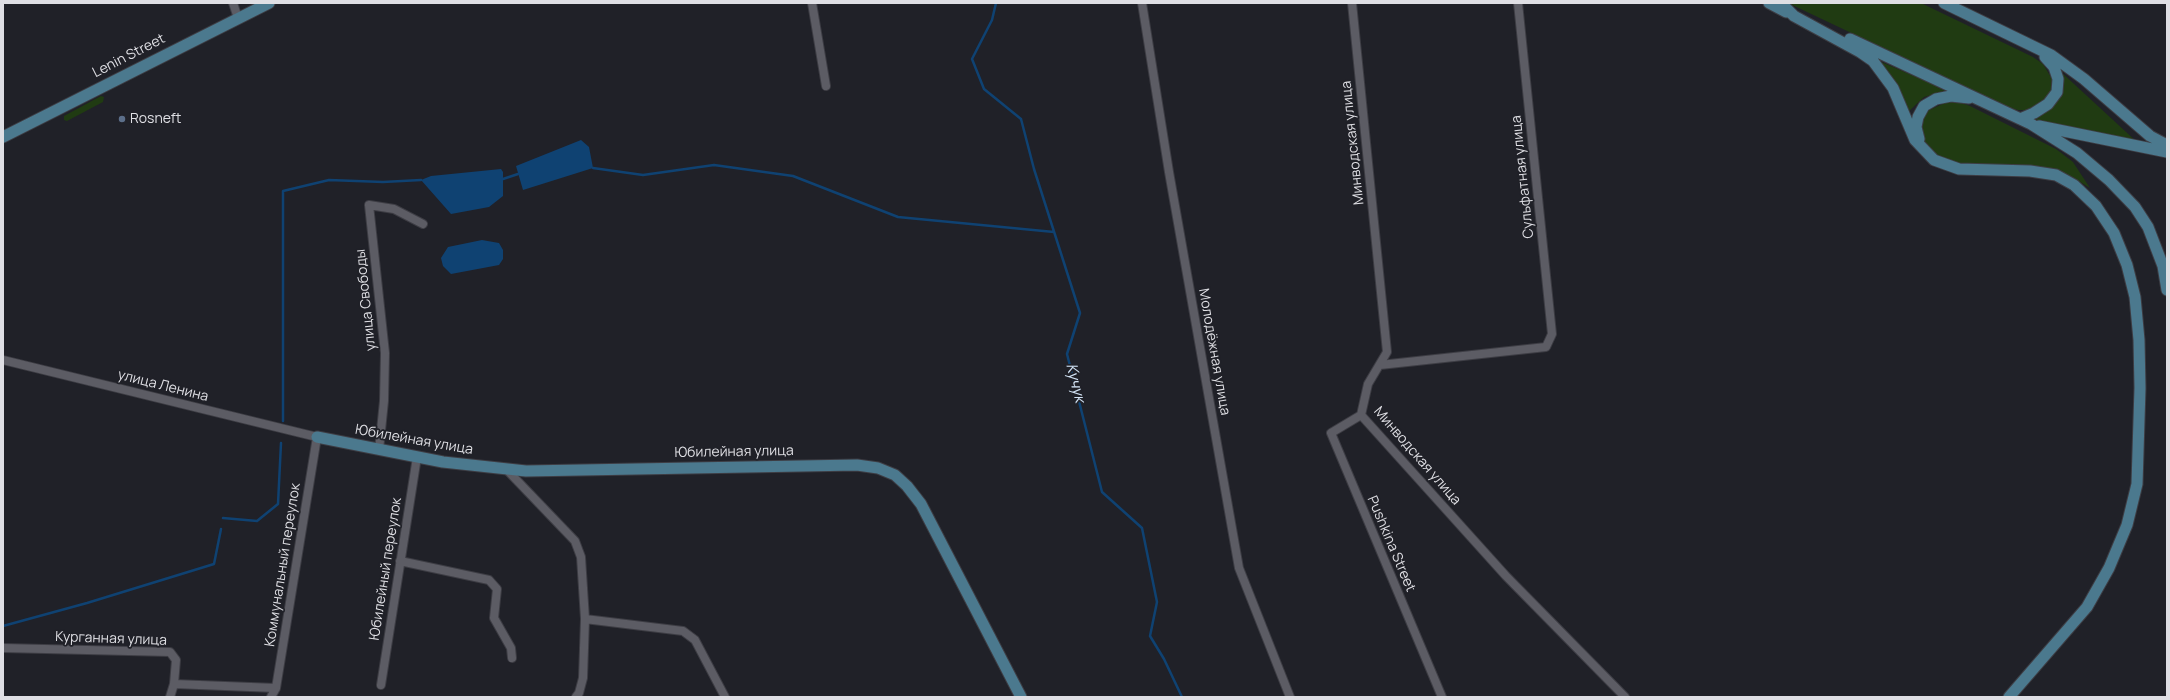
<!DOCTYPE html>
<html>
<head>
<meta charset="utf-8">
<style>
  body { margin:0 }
  #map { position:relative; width:2170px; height:700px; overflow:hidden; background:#202128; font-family:Manrope,sans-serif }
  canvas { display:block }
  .frame { position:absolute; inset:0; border:4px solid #dfdfe4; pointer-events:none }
</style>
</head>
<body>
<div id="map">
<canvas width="2170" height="700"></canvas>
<div class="frame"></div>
</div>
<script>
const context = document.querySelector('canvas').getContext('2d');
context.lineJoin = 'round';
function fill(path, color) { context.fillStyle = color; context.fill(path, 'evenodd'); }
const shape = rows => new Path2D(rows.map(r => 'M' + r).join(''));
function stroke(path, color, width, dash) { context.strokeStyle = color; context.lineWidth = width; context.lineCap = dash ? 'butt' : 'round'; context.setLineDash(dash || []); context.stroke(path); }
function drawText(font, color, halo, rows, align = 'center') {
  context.font = font + ' Manrope,sans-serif'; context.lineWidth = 3.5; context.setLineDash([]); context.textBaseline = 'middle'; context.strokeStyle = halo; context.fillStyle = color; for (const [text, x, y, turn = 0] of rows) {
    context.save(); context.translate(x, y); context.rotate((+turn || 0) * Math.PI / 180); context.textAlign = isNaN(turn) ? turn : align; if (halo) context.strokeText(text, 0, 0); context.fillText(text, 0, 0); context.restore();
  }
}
const green = shape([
  [1788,3,1921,3,2033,57,2043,64,2052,79,2051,93,2041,104,2028,110,2018,110,2010,108],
  [1879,61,1928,82,1945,91,1924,97,1907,113],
  [2060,71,2138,143,2035,120,2054,104],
  [101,96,104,97,103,102,67,121,64,120,64,116],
  [1947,102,1959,102,1970,106,2056,149,2073,162,2090,188,2072,177,2052,170,1966,165,1937,157,1925,143,1921,135,1920,127,1925,112]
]);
const water = shape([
  [581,140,589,147,593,168,523,190,516,166],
  [501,169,503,172,503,196,489,207,451,214,421,180,431,176],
  [482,240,499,243,503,250,503,259,499,265,451,274,443,266,441,258,448,247]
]);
const stream = shape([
  [996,3,992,20,972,59,984,89,1021,119,1034,169,1080,313,1067,354,1102,492,1142,528,1157,602,1150,636,1164,659,1182,697],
  [593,168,643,175,714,165,793,176,898,217,1054,232],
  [503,179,518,174],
  [283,421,283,191,329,180,383,182,421,180],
  [223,518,257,521,278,504,281,443],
  [3,626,87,603,214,564,221,529]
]);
const street = shape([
  [233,3,238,18],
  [812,3,826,86],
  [1142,3,1169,172,1239,568,1290,697],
  [1352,3,1387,352,1368,384,1361,415],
  [3,360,317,437,276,688,271,697],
  [1380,365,1546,347,1552,334,1518,3],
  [1361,415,1506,576,1625,697],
  [1361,415,1331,433,1442,697],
  [379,450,384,401,385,353,369,205,394,209,423,224],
  [506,469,575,541,581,557,585,619,583,678,579,693,576,697],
  [400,561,489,580,497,589,494,618,511,648,512,658],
  [585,619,683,631,695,640,725,697],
  [3,648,170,652,176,660,174,684,170,697],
  [174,684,276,688],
  [381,685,417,457]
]);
const secondary = shape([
  [1769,3,1786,12],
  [1781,3,1794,16,1860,52,1873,61,1893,88,1915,140,1934,160,1959,169,2030,171,2056,175,2074,185,2096,206,2114,233,2127,265,2135,297,2139,340,2140,388,2137,484,2127,525,2109,568,2087,607,2009,697],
  [1944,3,2051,55,2084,79,2150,136,2167,145],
  [1850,39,2031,124,2077,153,2109,180,2135,207,2148,227,2163,266,2167,290],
  [2020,119,2034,113,2048,104,2057,92,2058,79,2054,67,2045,57],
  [2039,126,2167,152],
  [3,137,269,3],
  [1919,139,1916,127,1918,117,1924,106,1936,99,1951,96,1969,98],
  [317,437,443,462,526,471,857,465,878,468,895,475,907,486,921,504,1021,697]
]);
const markers = [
  [122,119,4,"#5c6f8a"]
];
const streetNames = [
  ["Lenin Street",129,56,-27],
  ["Минводская улица",1353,143,-96],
  ["Сульфатная улица",1523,177,-96],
  ["улица Свободы",366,300,-96],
  ["Молодёжная улица",1214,352,80],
  ["улица Ленина",163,386,14],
  ["Юбилейная улица",414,440,10],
  ["Юбилейная улица",734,452,-1],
  ["Минводская улица",1417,456,49],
  ["Pushkina Street",1391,544,67],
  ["Коммунальный переулок",283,565,-81],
  ["Юбилейный переулок",386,569,-81],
  ["Курганная улица",111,639,2]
];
const poiNames = [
  ["Rosneft",130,119]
];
const waterNames = [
  ["Кучук",1075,383,76]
];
fill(green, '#203b12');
fill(water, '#0f4272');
stroke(stream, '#0f4272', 2.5);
stroke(street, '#3d3d44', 10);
stroke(secondary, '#3d3d44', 13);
stroke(street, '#5c5c64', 8);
stroke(secondary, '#4b798e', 11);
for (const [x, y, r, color] of markers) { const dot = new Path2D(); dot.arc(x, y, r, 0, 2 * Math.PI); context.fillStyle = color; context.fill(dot); stroke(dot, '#202128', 1.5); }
drawText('14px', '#dfdfe4', '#202128', streetNames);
drawText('14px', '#dfdfe4', '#202128', poiNames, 'left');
drawText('italic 15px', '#d3e4f6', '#202128', waterNames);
</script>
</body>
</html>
